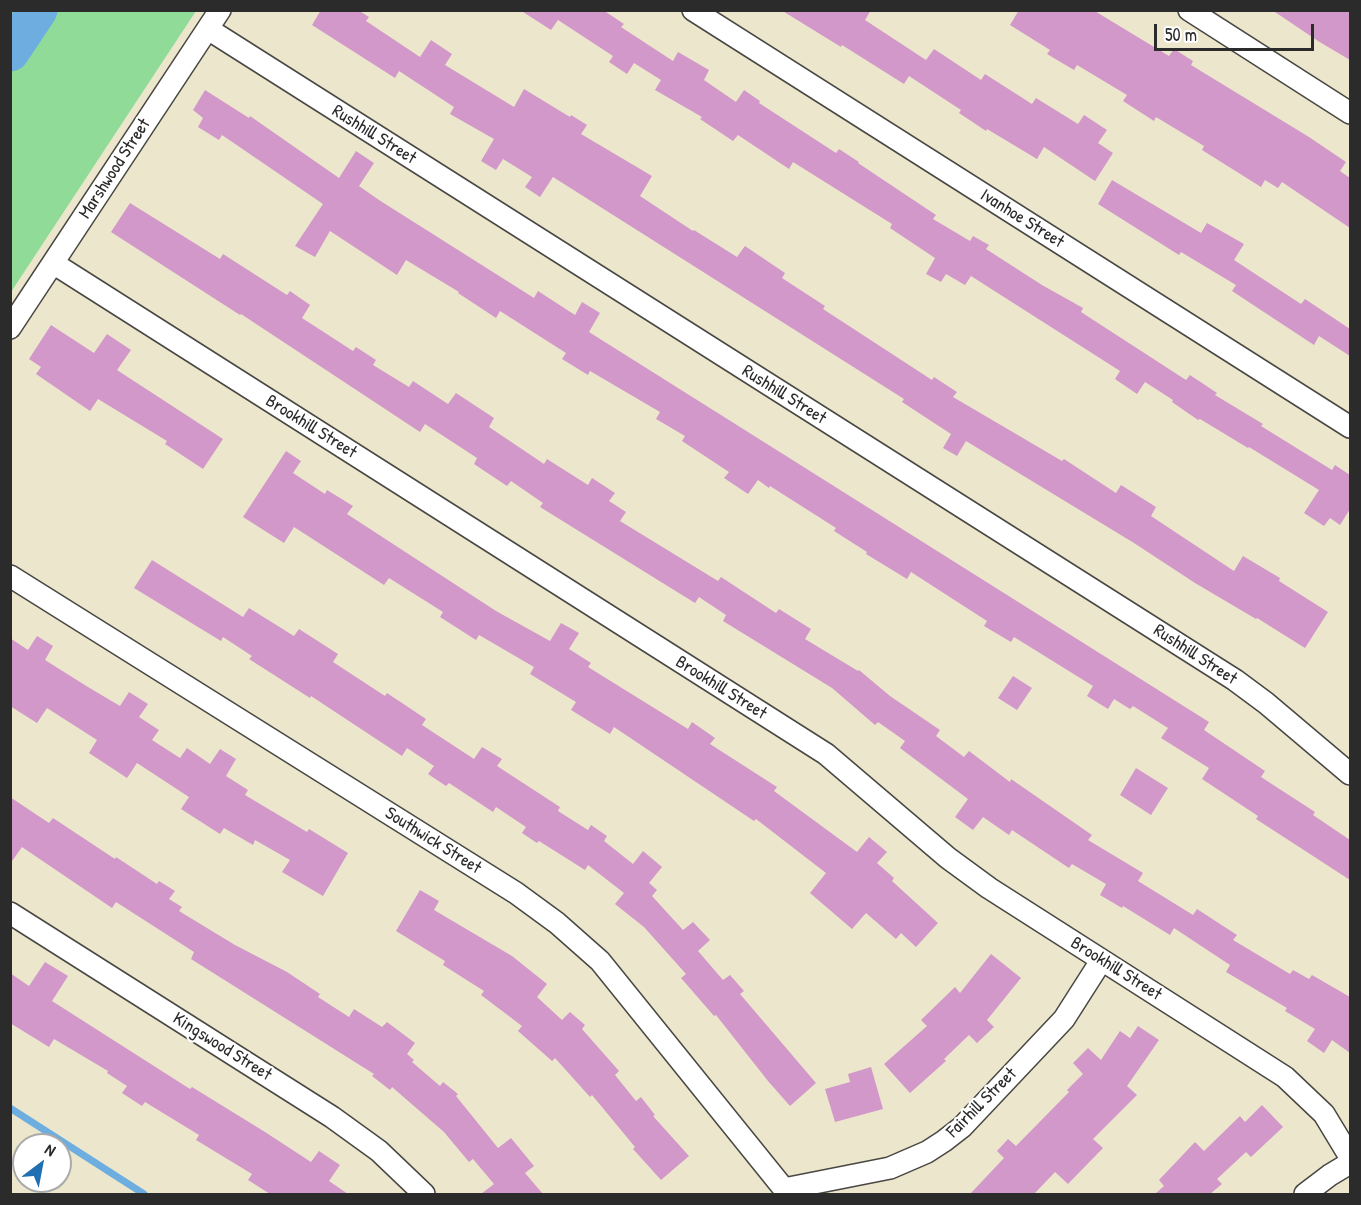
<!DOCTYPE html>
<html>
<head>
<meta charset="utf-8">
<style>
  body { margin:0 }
  #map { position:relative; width:1361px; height:1205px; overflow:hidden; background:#ece7cc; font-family:"Patrick Hand",sans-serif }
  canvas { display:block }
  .frame { position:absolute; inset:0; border:12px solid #2b2b2b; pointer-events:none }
  .north { position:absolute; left:12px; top:1133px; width:60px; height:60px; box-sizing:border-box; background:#fff; border:2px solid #aaa; border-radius:50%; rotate:32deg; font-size:16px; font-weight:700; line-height:24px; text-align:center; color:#2b2b2b }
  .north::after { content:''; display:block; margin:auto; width:21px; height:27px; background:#1f6fb2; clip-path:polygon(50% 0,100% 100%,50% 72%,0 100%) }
  .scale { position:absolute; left:1154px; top:24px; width:160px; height:27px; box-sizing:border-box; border:3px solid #2b2b2b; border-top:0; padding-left:8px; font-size:18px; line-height:21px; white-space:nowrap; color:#2b2b2b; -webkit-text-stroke:4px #fff; paint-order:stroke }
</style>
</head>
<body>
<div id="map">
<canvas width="1361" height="1205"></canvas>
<div class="frame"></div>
<div class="north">N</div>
<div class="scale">50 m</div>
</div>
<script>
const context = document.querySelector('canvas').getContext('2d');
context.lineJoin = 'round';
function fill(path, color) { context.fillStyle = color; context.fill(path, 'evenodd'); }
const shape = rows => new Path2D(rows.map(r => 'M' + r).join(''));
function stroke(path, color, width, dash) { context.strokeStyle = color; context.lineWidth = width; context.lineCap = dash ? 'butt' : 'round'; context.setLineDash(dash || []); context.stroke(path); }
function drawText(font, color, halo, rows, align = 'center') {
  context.font = font + ' "Patrick Hand",sans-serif'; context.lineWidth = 4.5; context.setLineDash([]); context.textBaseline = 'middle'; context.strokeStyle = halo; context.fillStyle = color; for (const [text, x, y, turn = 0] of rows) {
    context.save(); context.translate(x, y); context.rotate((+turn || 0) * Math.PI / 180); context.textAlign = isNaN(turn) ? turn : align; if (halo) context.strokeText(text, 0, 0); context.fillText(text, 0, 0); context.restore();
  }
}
const green = shape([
  [11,10,196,11,11,292,10,11]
]);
const stream = shape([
  [10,1108,144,1194]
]);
const river = shape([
  [10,52,38,10]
]);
const building = shape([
  [321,10,358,10,369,17,366,21,420,57,431,40,452,54,445,65,514,107,524,89,570,117,571,115,587,125,581,134,652,176,640,196,693,231,694,230,737,257,745,246,785,273,782,278,825,306,823,309,932,380,934,377,957,392,953,397,1062,461,1064,459,1116,493,1121,485,1156,507,1151,516,1234,571,1243,556,1280,578,1279,581,1328,612,1305,648,1257,618,1256,619,1195,583,1134,543,966,441,957,456,943,448,951,434,902,402,904,399,553,177,540,197,525,187,532,177,503,159,496,170,481,161,494,139,450,114,454,107,399,71,395,78,312,25],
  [520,10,603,10,624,24,621,27,673,61,678,52,709,70,704,80,736,102,744,90,760,101,759,103,836,153,839,149,859,162,858,163,936,215,933,219,970,241,973,236,989,245,986,249,1042,285,1083,308,1081,312,1186,380,1190,375,1217,393,1215,395,1263,424,1261,426,1332,470,1335,465,1350,475,1350,509,1340,525,1330,518,1324,526,1304,513,1319,490,1249,447,1248,448,1200,419,1198,420,1172,402,1173,400,1145,382,1137,394,1115,379,1120,371,971,276,965,285,946,274,941,282,926,274,935,258,890,228,892,224,793,162,789,169,738,135,733,141,700,119,702,117,655,90,661,80,634,63,627,74,609,62,613,56,558,20,551,30],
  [781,10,871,10,865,20,926,60,934,49,981,80,985,74,1032,104,1036,98,1078,124,1084,115,1107,130,1098,143,1113,153,1095,181,1044,147,1037,159,987,129,986,131,959,113,961,110,909,76,904,84,842,45,841,47],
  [1019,10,1093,10,1169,56,1174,49,1193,61,1191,65,1309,137,1346,162,1340,171,1350,178,1350,228,1282,182,1278,188,1265,180,1261,187,1202,150,1204,146,1156,117,1154,121,1123,101,1127,95,1077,65,1074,70,1047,54,1050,50,1010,25],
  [1272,10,1350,10,1350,60,1318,41],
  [205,90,249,118,250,116,339,178,356,151,374,163,359,186,379,200,534,298,538,291,575,315,582,302,600,313,589,332,1209,722,1204,730,1265,771,1261,777,1315,812,1313,815,1350,840,1350,880,1256,819,1258,816,1202,779,1209,768,1161,738,1168,728,1133,706,1130,709,1114,699,1108,709,1087,696,1093,686,1014,637,1011,642,984,626,987,621,911,572,907,579,866,554,867,552,834,531,836,528,770,486,769,488,758,480,748,494,724,478,729,472,682,441,685,436,656,419,660,412,590,371,588,375,562,359,566,353,500,311,496,318,458,293,459,292,406,260,397,275,330,231,315,257,295,246,323,204,222,135,219,140,198,127,203,118,193,110],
  [1112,180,1201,233,1207,223,1244,244,1234,260,1301,304,1305,299,1350,329,1350,356,1319,336,1314,345,1232,291,1236,285,1181,252,1179,255,1098,204],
  [130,203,220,259,223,254,287,295,290,291,310,305,302,318,353,351,356,347,376,360,373,365,409,387,413,381,448,404,456,393,494,418,489,427,544,464,547,459,588,485,592,478,615,493,609,501,626,512,620,521,718,581,721,577,776,613,779,609,811,629,805,639,858,671,859,670,890,696,940,730,936,736,964,757,969,751,1010,782,1011,779,1092,835,1088,840,1143,873,1138,881,1193,915,1197,909,1237,935,1233,940,1290,974,1293,970,1309,979,1312,975,1350,997,1350,1053,1332,1040,1324,1053,1307,1041,1315,1029,1285,1011,1287,1008,1226,972,1230,965,1174,928,1170,935,1123,906,1122,908,1100,895,1106,884,1072,864,1069,868,1012,830,1009,835,983,817,973,830,955,817,968,799,900,748,905,741,878,722,875,725,832,688,723,621,726,615,699,597,695,603,540,507,543,503,511,481,507,486,474,464,477,458,425,424,420,432,241,314,240,315,111,232],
  [51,325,94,353,107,334,131,350,117,370,223,439,203,469,165,444,167,441,98,399,90,411,36,374,41,367,29,359],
  [286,451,301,461,293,473,325,494,327,490,353,506,347,514,496,611,550,641,561,623,579,633,569,649,591,663,588,667,688,729,692,722,715,738,710,744,777,787,774,791,857,852,869,837,887,852,877,863,894,878,892,881,938,923,916,947,901,933,896,939,866,913,852,929,810,893,826,873,756,819,754,821,614,727,610,734,571,710,576,702,530,674,534,667,479,635,476,640,440,617,443,612,389,578,384,585,294,527,284,543,243,517],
  [152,560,243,617,249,608,294,636,299,629,338,654,333,662,385,696,387,693,426,719,422,725,474,759,482,747,502,759,497,766,560,807,558,811,588,830,591,825,607,836,604,841,633,864,643,851,662,867,649,883,657,890,652,896,683,930,693,922,710,940,698,951,723,980,730,975,744,991,740,994,816,1083,790,1106,768,1081,716,1015,714,1016,681,978,686,974,644,927,615,904,624,893,588,865,585,870,539,841,537,843,522,833,526,827,496,807,493,812,449,783,446,786,428,774,434,766,407,748,402,756,311,696,310,698,249,659,252,656,223,637,221,641,134,588],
  [37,636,53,646,45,660,88,687,120,706,129,692,148,704,139,717,159,730,152,740,180,758,187,748,210,764,220,749,236,759,226,776,248,790,245,795,307,832,309,829,348,853,323,896,282,872,290,860,255,840,253,845,224,828,220,834,181,809,189,797,137,763,127,778,89,753,97,740,47,708,37,723,10,706,10,638,28,650],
  [1013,676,1032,688,1017,710,998,698],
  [1136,768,1168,788,1151,815,1120,795],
  [10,797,49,823,53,818,115,859,116,857,157,884,159,881,175,891,169,899,182,907,179,911,235,945,287,972,320,994,318,997,349,1017,354,1009,382,1027,387,1022,415,1043,407,1054,414,1060,412,1062,440,1086,443,1082,458,1094,456,1096,498,1148,511,1138,534,1166,525,1173,543,1194,481,1194,494,1184,473,1159,469,1162,444,1132,392,1087,390,1090,372,1076,374,1074,191,959,194,952,116,902,112,908,22,847,10,864],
  [420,890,439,901,434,910,512,956,547,984,537,997,562,1020,570,1012,585,1025,582,1029,619,1071,615,1075,636,1101,641,1097,655,1115,653,1116,689,1156,661,1180,633,1149,635,1147,592,1095,590,1097,555,1058,552,1061,518,1031,522,1026,481,995,484,991,443,965,445,961,396,931],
  [991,954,1021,978,987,1020,994,1027,977,1043,969,1035,944,1059,946,1061,910,1093,884,1064,927,1026,921,1020,955,987,960,993],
  [45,962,68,976,52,1001,190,1089,192,1087,265,1132,311,1162,319,1151,340,1165,329,1181,348,1194,270,1194,248,1180,252,1174,196,1140,199,1135,145,1102,142,1106,122,1093,127,1086,107,1073,108,1071,54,1039,49,1047,10,1023,10,973,29,986],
  [1138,1026,1159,1040,1127,1086,1137,1095,1093,1139,1103,1148,1068,1184,1055,1172,1034,1194,970,1194,1004,1158,997,1151,1008,1139,1016,1146,1069,1092,1067,1090,1083,1074,1073,1063,1088,1048,1101,1060,1120,1031,1130,1038],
  [871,1067,883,1109,835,1122,825,1089,850,1082,848,1074],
  [1262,1105,1283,1127,1251,1157,1246,1152,1217,1179,1222,1184,1210,1194,1155,1194,1164,1186,1159,1180,1195,1142,1204,1151,1240,1116,1245,1122]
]);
const street = shape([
  [693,10,1350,427],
  [1189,10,1350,113],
  [208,29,1235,680,1266,703,1350,774],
  [53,263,826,754,948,858,989,888,1285,1077,1324,1114,1350,1157],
  [10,328,220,10],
  [10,576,516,893,557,923,600,961,784,1189,890,1168,927,1152,944,1141,962,1127,1064,1019,1101,961],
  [10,913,332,1117,379,1151,424,1194],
  [1305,1194,1330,1175,1350,1163]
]);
const streetNames = [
  ["Rushhill Street",374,135,32],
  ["Marshwood Street",115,169,-57],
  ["Ivanhoe Street",1022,219,32],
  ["Rushhill Street",784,395,32],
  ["Brookhill Street",311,427,32],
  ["Rushhill Street",1195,655,33],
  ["Brookhill Street",721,688,32],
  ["Southwick Street",433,841,32],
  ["Brookhill Street",1116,969,32],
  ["Kingswood Street",222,1047,32],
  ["Fairhill Street",982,1103,-45]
];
fill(green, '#8fdb97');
stroke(stream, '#6dade0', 7);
stroke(river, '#6dade0', 39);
fill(building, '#d198c9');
stroke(street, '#484743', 24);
stroke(street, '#fff', 21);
drawText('18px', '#2b2b2b', '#fff', streetNames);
</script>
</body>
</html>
